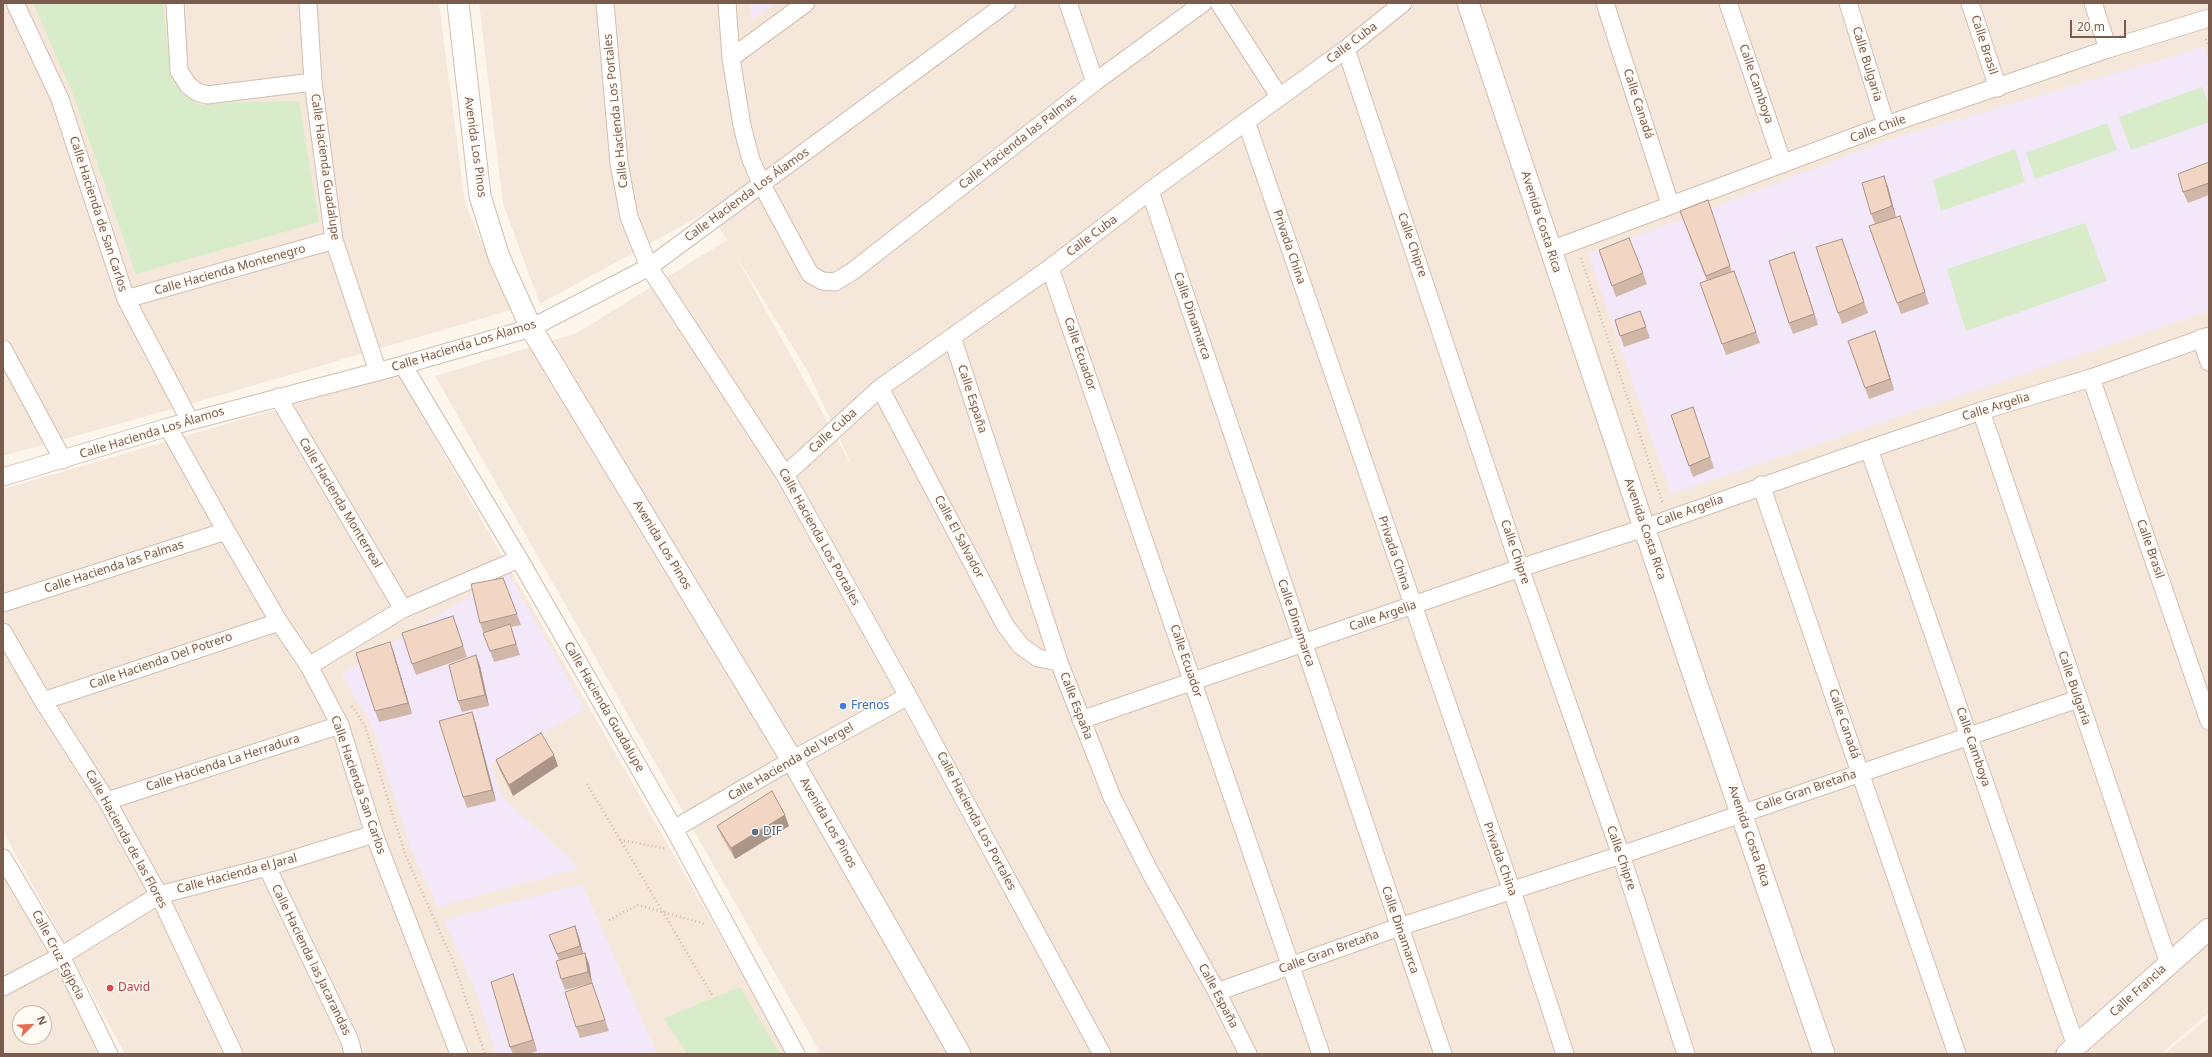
<!DOCTYPE html>
<html>
<head>
<meta charset="utf-8">
<style>
  body { margin:0 }
  #map { position:relative; width:2212px; height:1057px; overflow:hidden; background:#fdf6ec; font-family:"Noto Sans",sans-serif }
  canvas { display:block }
  .frame { position:absolute; inset:0; border:4px solid #7a5c4d; pointer-events:none }
  .north { position:absolute; left:12px; top:1005px; width:40px; height:40px; box-sizing:border-box; background:#fffaf3; border:1px solid #cabbb1; border-radius:50%; rotate:66deg; font-size:11px; font-weight:700; line-height:16px; text-align:center; color:#7a5c4d }
  .north::after { content:''; display:block; margin:auto; width:14px; height:18px; background:#e76f51; clip-path:polygon(50% 0,100% 100%,50% 72%,0 100%) }
  .scale { position:absolute; left:2070px; top:20px; width:56px; height:18px; box-sizing:border-box; border:2px solid #7a5c4d; border-top:0; padding-left:5px; font-size:12px; line-height:14px; white-space:nowrap; color:#7a5c4d; -webkit-text-stroke:3px #fffaf3; paint-order:stroke }
</style>
</head>
<body>
<div id="map">
<canvas width="2212" height="1057"></canvas>
<div class="frame"></div>
<div class="north">N</div>
<div class="scale">20 m</div>
</div>
<script>
const context = document.querySelector('canvas').getContext('2d');
context.lineJoin = 'round';
function fill(path, color) { context.fillStyle = color; context.fill(path, 'evenodd'); }
const shape = rows => new Path2D(rows.map(r => 'M' + r).join(''));
function stroke(path, color, width, dash) { context.strokeStyle = color; context.lineWidth = width; context.lineCap = dash ? 'butt' : 'round'; context.setLineDash(dash || []); context.stroke(path); }
function drawText(font, color, halo, rows, align = 'center') {
  context.font = font + ' "Noto Sans",sans-serif'; context.lineWidth = 3; context.setLineDash([]); context.textBaseline = 'middle'; context.strokeStyle = halo; context.fillStyle = color; for (const [text, x, y, turn = 0] of rows) {
    context.save(); context.translate(x, y); context.rotate((+turn || 0) * Math.PI / 180); context.textAlign = isNaN(turn) ? turn : align; if (halo) context.strokeText(text, 0, 0); context.fillText(text, 0, 0); context.restore();
  }
}
const residential = shape([
  [3,3,439,3,465,203,511,310,180,407,3,456],
  [479,3,2209,3,2209,1013,2161,1054,821,1054,435,376,577,333,727,240,709,211,540,304,503,204],
  [733,251,807,370,853,468],
  [398,374,788,1054,125,1054,3,831,3,489],
  [3,869,63,972,103,1054,3,1054],
  [20,1013,44,1013,44,1037,20,1037],
  [2209,1017,2209,1054,2164,1054]
]);
const education = shape([
  [750,3,775,3,752,20],
  [2204,47,2209,60,2209,311,1671,494,1588,253,1699,213,1885,141],
  [508,573,585,709,491,764,502,796,579,868,438,907,411,849,371,724,341,674],
  [582,884,656,1051,645,1054,496,1054,476,992,444,920]
]);
const green = shape([
  [33,3,163,3,171,78,183,94,202,105,237,102,299,101,319,222,136,274,73,94],
  [2202,87,2209,104,2209,122,2131,150,2119,117],
  [2107,123,2117,150,2035,179,2026,153],
  [2015,149,2025,182,1941,211,1933,180],
  [2085,223,2107,281,1966,331,1947,269],
  [740,987,780,1054,687,1054,664,1018]
]);
const path = shape([
  [2206,39,2209,45],
  [1581,258,1663,504],
  [352,706,365,726,405,854,452,959,485,1054],
  [587,784,712,995],
  [620,840,664,848],
  [609,920,638,905,705,924]
]);
const minor = shape([
  [15,3,60,99,126,299,190,421],
  [175,3,179,71,188,85,197,92,207,95,313,82],
  [308,3,313,82,334,240,378,372],
  [605,3,619,163,629,217,649,267,785,475,908,696,1102,1054],
  [727,3,731,58,742,126,751,160,762,185,810,274,822,281,835,282,853,271,1095,82,1203,3],
  [1068,3,1095,82],
  [1219,3,1279,96],
  [1605,3,1670,204],
  [1728,3,1783,164],
  [1848,3,1886,125],
  [1970,3,1998,88],
  [2093,3,2108,49],
  [1346,49,1520,568,1621,855,1686,1054],
  [731,58,806,3],
  [1246,121,1512,891,1565,1054],
  [1150,191,1443,1054],
  [1551,250,1886,125,2108,49,2209,18],
  [1050,268,1321,1054],
  [126,299,334,240],
  [952,337,1059,662,1112,797,1150,872,1217,992,1248,1054],
  [2201,338,2209,362],
  [3,349,63,460],
  [403,365,519,559,674,829,796,1054],
  [2091,378,2209,721],
  [880,388,1005,625,1021,646,1038,658,1059,662],
  [278,397,403,609],
  [1981,411,2169,964],
  [168,427,226,531,279,622,309,666,340,725,374,834,459,1054],
  [1869,449,2076,1046],
  [785,475,880,388,1050,268,1150,191,1346,49,1403,3],
  [3,477,168,427,403,365,531,328,649,267,1007,3],
  [1761,485,1957,1054],
  [3,603,226,531],
  [3,632,43,701,107,801,159,895,234,1054],
  [309,666,403,609,519,559],
  [43,701,279,622],
  [1081,720,1520,568,1644,528,1869,449,1981,411,2091,378,2209,336],
  [107,801,340,725],
  [674,829,792,760,908,696],
  [3,858,61,956,109,1054],
  [267,867,350,1041,353,1054],
  [3,987,61,956,159,895,267,867,374,834],
  [1217,992,1399,927,1621,855,2078,699]
]);
const tertiary = shape([
  [458,3,480,196,499,257,531,328,792,760,960,1054],
  [1468,3,1699,691,1824,1054],
  [2067,1054,2209,929]
]);
const wall = shape([
  [2209,162,2209,195,2188,203,2183,192],
  [1888,187,1896,217,1900,216,1929,304,1901,314,1869,226,1875,224,1871,214],
  [1708,200,1732,272,1734,271,1760,343,1726,355,1700,283,1707,281,1684,222],
  [1842,239,1868,313,1842,324,1838,313],
  [1599,250,1643,273,1647,284,1616,297],
  [1794,252,1818,325,1793,334,1789,323],
  [1640,311,1650,338,1624,347,1615,320],
  [1848,341,1879,342,1894,390,1869,399],
  [1693,407,1714,468,1693,477,1671,415],
  [517,614,521,625,511,627,520,655,494,662,480,623],
  [453,616,467,657,416,675,412,664],
  [390,642,394,653,412,714,379,722,375,711],
  [476,655,480,666,489,706,462,712,458,701],
  [472,712,476,724,496,801,467,808,463,797],
  [496,760,558,766,513,796,500,771],
  [717,826,789,826,735,859,722,837],
  [575,926,579,937,583,954,589,964,592,983,565,990,561,979,559,960,549,935],
  [592,983,609,1031,580,1038,576,1027],
  [517,985,537,1051,528,1054,513,1054,510,1047]
]);
const shadedWall = shape([
  [1884,176,1888,187,1896,217,1892,206],
  [1794,252,1798,264,1818,325,1814,314],
  [1875,331,1879,342,1894,390,1890,379],
  [390,642,394,653,412,714,408,703],
  [476,655,480,666,489,706,485,695],
  [472,712,476,724,496,801,492,790],
  [554,755,558,766,513,796,509,785],
  [785,815,789,826,735,859,731,848],
  [575,926,579,937,584,957,580,946],
  [585,953,589,964,592,983,588,972],
  [513,974,517,985,537,1051,533,1040]
]);
const building = shape([
  [2209,162,2209,183,2183,192,2178,174,2209,162],
  [1884,176,1892,206,1871,214,1862,183,1884,176],
  [1708,200,1730,266,1706,276,1680,211,1708,200],
  [1900,216,1925,292,1897,303,1869,226,1900,216],
  [1629,238,1643,273,1612,286,1599,250,1629,238],
  [1842,239,1864,302,1838,313,1816,247,1842,239],
  [1794,252,1814,314,1789,323,1769,261,1794,252],
  [1734,271,1756,332,1722,344,1700,283,1734,271],
  [1640,311,1646,327,1620,336,1615,320,1640,311],
  [1875,331,1890,379,1865,388,1848,341,1875,331],
  [1693,407,1710,457,1689,466,1671,415,1693,407],
  [503,578,517,614,480,623,471,584,503,578],
  [453,616,463,646,412,664,402,633,453,616],
  [510,624,516,644,490,651,483,633,510,624],
  [390,642,408,703,375,711,356,653,390,642],
  [476,655,485,695,458,701,449,665,476,655],
  [472,712,492,790,463,797,439,721,472,712],
  [541,733,554,755,509,785,496,760,541,733],
  [772,791,785,815,731,848,717,826,772,791],
  [575,926,580,946,557,954,549,935,575,926],
  [585,953,588,972,561,979,556,961,585,953],
  [513,974,533,1040,510,1047,491,982,513,974],
  [592,983,605,1020,576,1027,565,992,592,983]
]);
const markers = [
  [843,706,4,"#3f7fe0"],
  [755,832,4,"#5c6f8a"],
  [110,988,4,"#e0444e"]
];
const streetNames = [
  ["Calle Cuba",1352,43,-37],
  ["Calle Brasil",1984,45,72],
  ["Calle Bulgaria",1867,64,73],
  ["Calle Camboya",1756,84,71],
  ["Calle Canadá",1638,104,72],
  ["Calle Hacienda Los Portales",616,111,-96],
  ["Calle Chile",1878,129,-20],
  ["Calle Hacienda las Palmas",1018,142,-38],
  ["Avenida Los Pinos",475,147,82],
  ["Calle Hacienda Guadalupe",325,167,82],
  ["Calle Hacienda Los Álamos",747,195,-36],
  ["Calle Hacienda de San Carlos",98,214,72],
  ["Avenida Costa Rica",1541,222,72],
  ["Calle Cuba",1092,236,-37],
  ["Calle Chipre",1412,245,71],
  ["Privada China",1289,247,71],
  ["Calle Hacienda Montenegro",230,270,-16],
  ["Calle Dinamarca",1192,316,71],
  ["Calle Hacienda Los Álamos",464,346,-17],
  ["Calle Ecuador",1080,354,71],
  ["Calle España",972,399,72],
  ["Calle Argelia",1996,407,-17],
  ["Calle Cuba",833,431,-42],
  ["Calle Hacienda Los Álamos",152,433,-17],
  ["Calle Hacienda Monterreal",340,503,59],
  ["Calle Argelia",1690,511,-20],
  ["Avenida Costa Rica",1645,529,71],
  ["Calle Hacienda Los Portales",819,537,61],
  ["Calle El Salvador",959,537,62],
  ["Avenida Los Pinos",662,545,59],
  ["Calle Brasil",2150,549,71],
  ["Calle Chipre",1515,552,71],
  ["Privada China",1394,553,71],
  ["Calle Hacienda las Palmas",114,567,-18],
  ["Calle Argelia",1383,616,-19],
  ["Calle Dinamarca",1296,623,71],
  ["Calle Hacienda Del Potrero",161,661,-19],
  ["Calle Ecuador",1186,661,71],
  ["Calle Bulgaria",2074,688,71],
  ["Calle España",1076,706,69],
  ["Calle Hacienda Guadalupe",604,707,60],
  ["Calle Canadá",1844,724,71],
  ["Calle Camboya",1973,747,71],
  ["Calle Hacienda del Vergel",791,762,-30],
  ["Calle Hacienda La Herradura",223,763,-18],
  ["Calle Hacienda San Carlos",358,785,71],
  ["Calle Gran Bretaña",1806,791,-19],
  ["Calle Hacienda Los Portales",976,821,62],
  ["Avenida Los Pinos",828,823,60],
  ["Avenida Costa Rica",1749,836,71],
  ["Calle Hacienda de las Flores",126,839,61],
  ["Calle Chipre",1621,858,71],
  ["Privada China",1500,859,70],
  ["Calle Hacienda el Jaral",237,874,-15],
  ["Calle Dinamarca",1400,930,71],
  ["Calle Gran Bretaña",1329,952,-20],
  ["Calle Cruz Egipcia",58,955,62],
  ["Calle Hacienda las Jacarandas",311,960,64],
  ["Calle Francia",2138,991,-42],
  ["Calle España",1218,996,62]
];
const shopNames = [
  ["Frenos",851,706]
];
const serviceNames = [
  ["DIF",763,832]
];
const healthNames = [
  ["David",118,988]
];
fill(residential, '#f5e8da');
fill(education, '#f3e8fa');
fill(green, '#d8ecc9');
stroke(minor, '#d1beb0', 19);
stroke(tertiary, '#d1beb0', 23);
stroke(path, '#d9b8a5', 2.5, [1, 3]);
stroke(minor, '#fff', 17);
stroke(tertiary, '#fff', 21);
fill(wall, '#d1b7a8');
fill(shadedWall, '#aa9588');
fill(building, '#f3d5c3');
stroke(building, '#aa9588', 1);
for (const [x, y, r, color] of markers) { const dot = new Path2D(); dot.arc(x, y, r, 0, 2 * Math.PI); context.fillStyle = color; context.fill(dot); stroke(dot, '#fffaf3', 1.5); }
drawText('12px', '#7a5c4d', '#fffaf3', streetNames);
drawText('12px', '#366cbe', '#fffaf3', shopNames, 'left');
drawText('12px', '#4e5e75', '#fffaf3', serviceNames, 'left');
drawText('12px', '#be3a42', '#fffaf3', healthNames, 'left');
</script>
</body>
</html>
